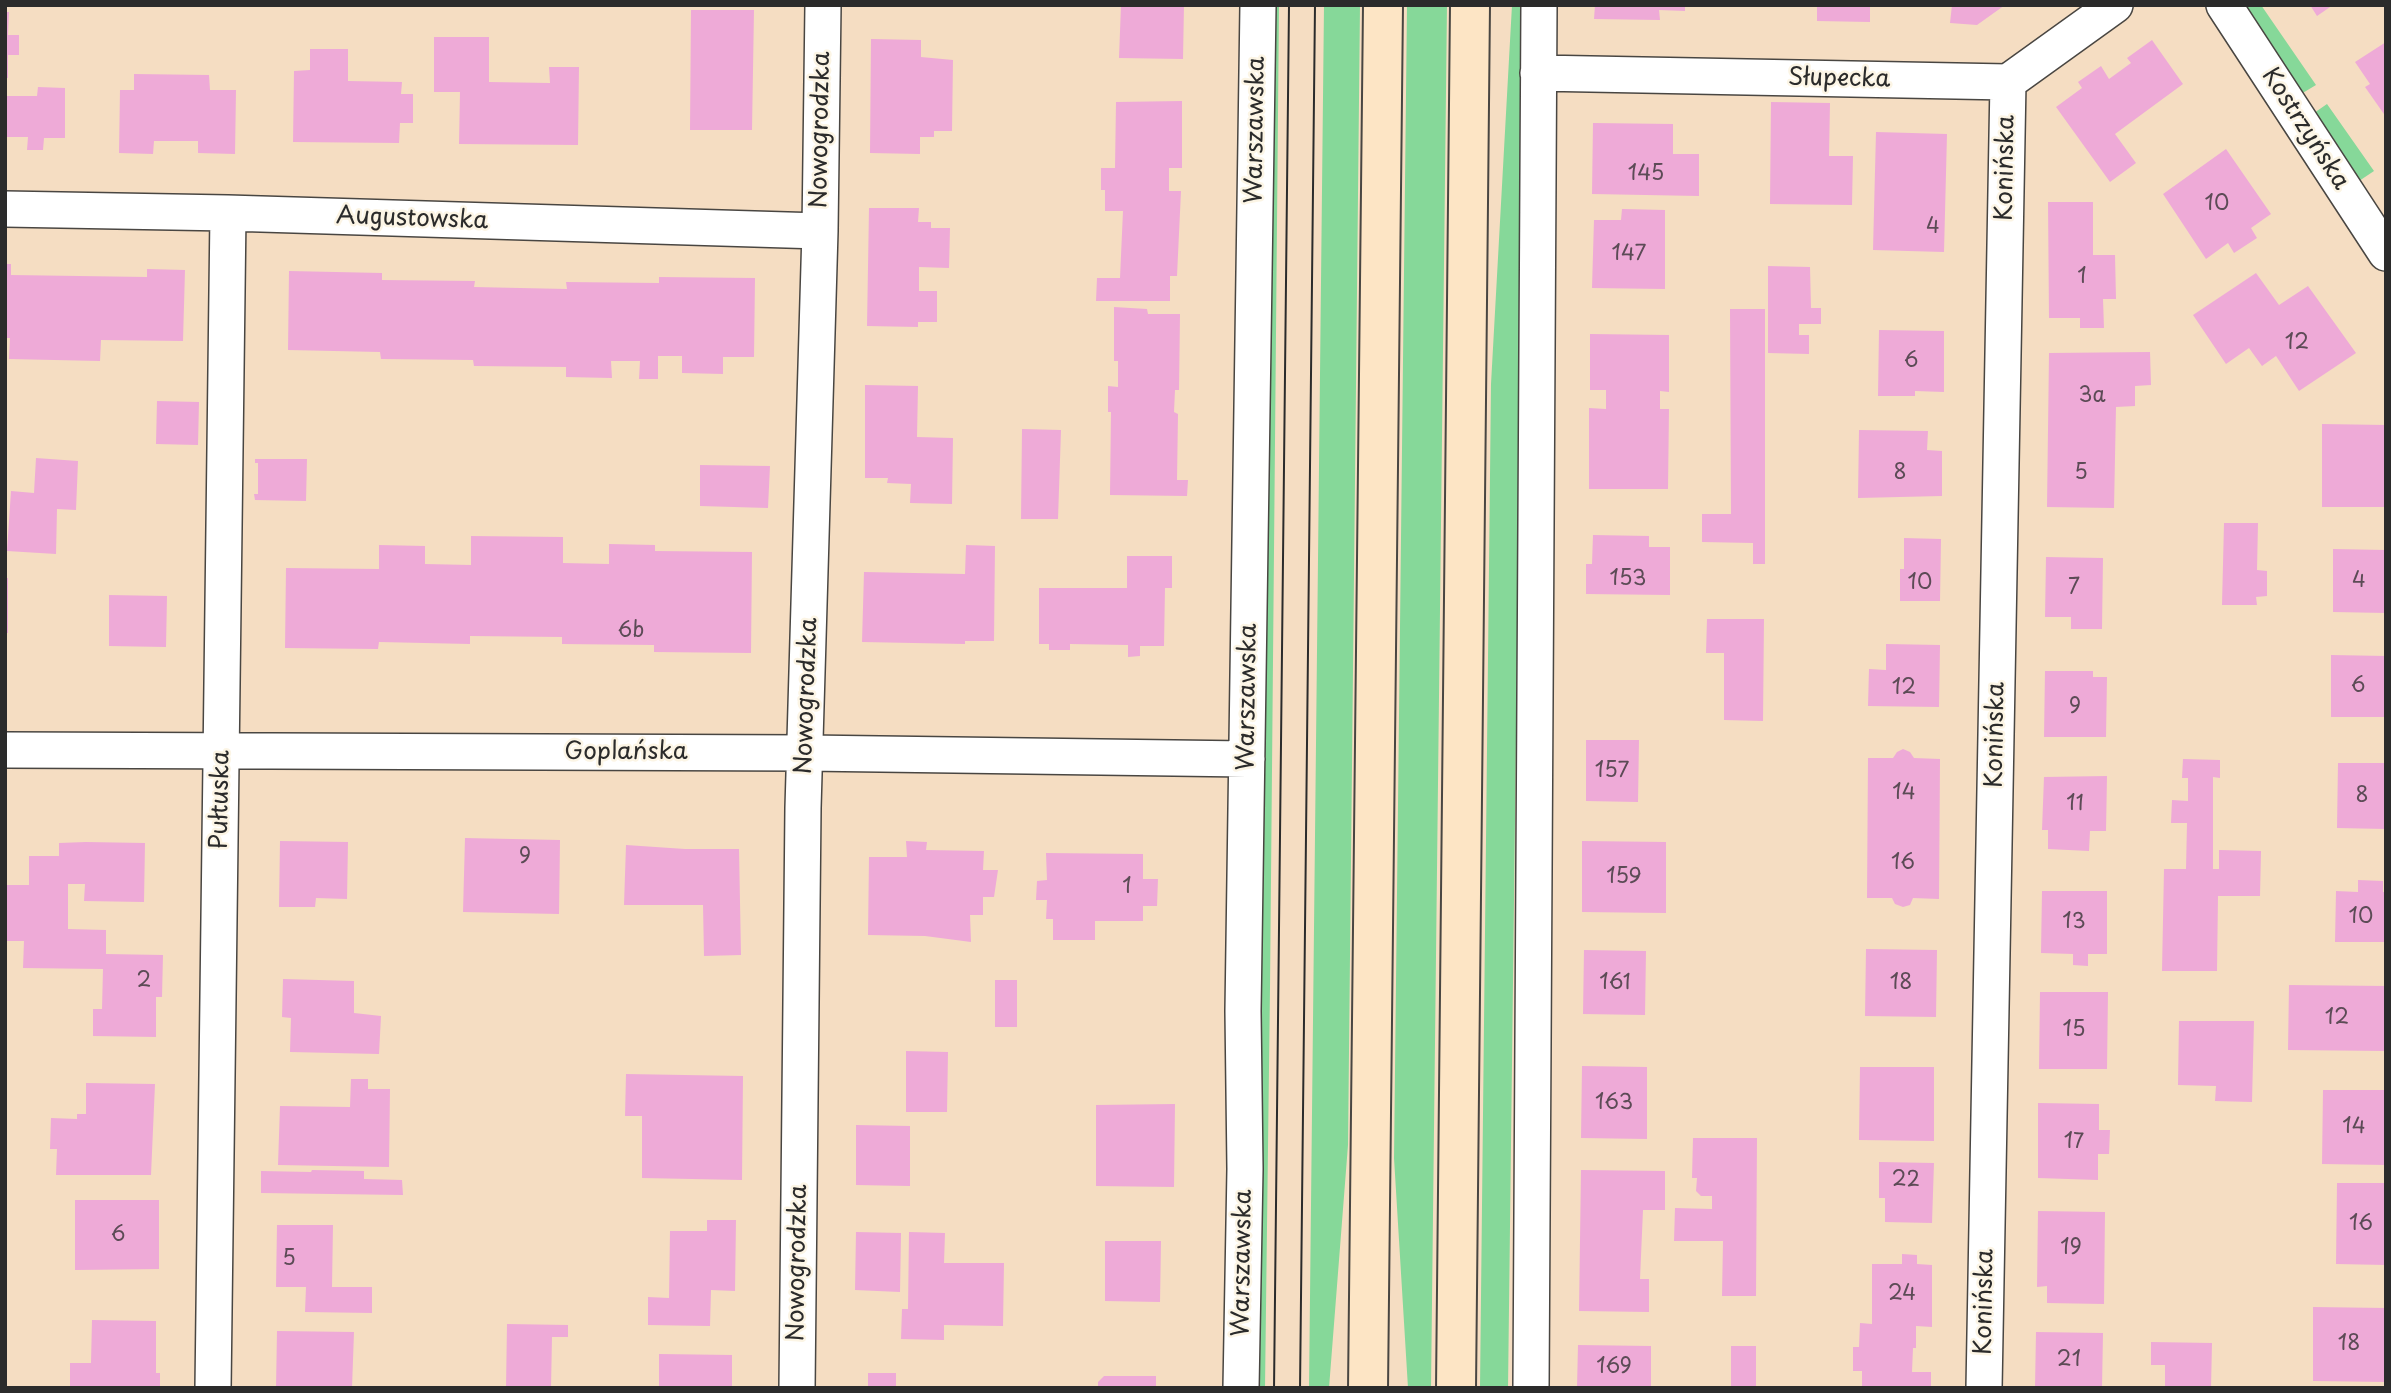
<!DOCTYPE html>
<html>
<head>
<meta charset="utf-8">
<style>
  body { margin:0 }
  #map { position:relative; width:2391px; height:1393px; overflow:hidden; background:#f5ddc2; font-family:"Playpen Sans",sans-serif }
  canvas { display:block }
  .frame { position:absolute; inset:0; border:7px solid #2b2b2b; pointer-events:none }
</style>
</head>
<body>
<div id="map">
<canvas width="2391" height="1393"></canvas>
<div class="frame"></div>
</div>
<script>
const context = document.querySelector('canvas').getContext('2d');
context.lineJoin = 'round';
function fill(path, color) { context.fillStyle = color; context.fill(path, 'evenodd'); }
const shape = rows => new Path2D(rows.map(r => 'M' + r).join(''));
function stroke(path, color, width, dash) { context.strokeStyle = color; context.lineWidth = width; context.lineCap = dash ? 'butt' : 'round'; context.setLineDash(dash || []); context.stroke(path); }
function drawText(font, color, halo, rows, align = 'center') {
  context.font = font + ' "Playpen Sans",sans-serif'; context.lineWidth = 5; context.setLineDash([]); context.textBaseline = 'middle'; context.strokeStyle = halo; context.fillStyle = color; for (const [text, x, y, turn = 0] of rows) {
    context.save(); context.translate(x, y); context.rotate((+turn || 0) * Math.PI / 180); context.textAlign = isNaN(turn) ? turn : align; if (halo) context.strokeText(text, 0, 0); context.fillText(text, 0, 0); context.restore();
  }
}
const green = shape([
  [1272,5,1279,5,1270,987,1265,1388,1256,1388],
  [1324,5,1360,5,1348,1145,1329,1388,1309,1388],
  [1407,5,1447,5,1431,1388,1408,1388,1394,1158],
  [1512,5,1525,5,1508,1388,1480,1388,1491,384],
  [2242,5,2261,5,2316,85,2301,94],
  [2327,104,2374,171,2359,181,2314,113]
]);
const building = shape([
  [1121,5,1184,5,1183,59,1119,58],
  [1595,5,1685,5,1685,11,1659,10,1660,20,1594,19],
  [1817,5,1870,5,1870,22,1817,21],
  [1952,5,2005,5,1977,25,1950,23],
  [2310,5,2333,5,2317,16],
  [691,10,754,10,752,130,690,130],
  [5,12,9,12,8,35,19,35,19,55,8,55,8,78,5,78],
  [434,37,489,37,489,82,550,83,549,67,579,67,578,145,459,144,460,92,434,92],
  [871,39,921,40,921,57,953,60,952,131,934,131,934,137,920,137,920,154,870,153],
  [2152,40,2183,84,2115,134,2136,163,2110,182,2056,107,2082,88,2078,82,2101,66,2109,79,2131,63,2127,58],
  [2386,42,2386,117,2365,87,2370,84,2355,62],
  [310,49,348,49,348,81,402,82,401,94,413,94,413,123,400,123,399,143,293,142,294,71,310,70],
  [134,74,209,75,210,90,236,90,235,154,198,153,198,141,154,141,153,154,119,153,120,90,134,90],
  [38,87,65,88,65,138,44,138,43,150,27,150,28,137,6,137,5,96,37,96],
  [1182,101,1182,168,1169,168,1169,191,1181,191,1177,276,1170,276,1170,301,1096,301,1097,278,1120,278,1123,211,1105,211,1105,190,1101,190,1101,168,1115,168,1116,102],
  [1771,102,1830,103,1829,156,1853,156,1852,205,1770,204],
  [1593,123,1673,124,1673,154,1699,154,1699,196,1592,194],
  [1876,132,1947,134,1944,252,1873,250],
  [2226,149,2271,214,2251,228,2257,238,2234,253,2228,243,2206,259,2163,194],
  [2048,202,2093,202,2093,255,2115,255,2116,299,2103,299,2104,328,2080,328,2080,318,2049,318],
  [869,208,919,208,918,222,931,222,931,228,950,228,949,268,919,267,919,291,937,291,937,322,918,322,918,327,867,326],
  [1622,209,1665,210,1665,289,1592,288,1594,220,1621,220],
  [5,264,11,264,11,275,147,277,147,269,185,270,183,341,101,340,100,361,9,359,10,338,5,338],
  [1768,266,1810,267,1811,308,1821,308,1821,324,1799,324,1799,335,1809,335,1809,354,1768,353],
  [289,271,382,273,382,280,475,281,474,287,520,288,567,289,566,282,659,283,659,277,755,278,754,357,723,357,723,374,682,373,682,356,658,356,658,379,639,379,640,361,611,361,612,378,566,377,566,367,474,366,473,360,381,359,380,352,288,350],
  [2256,273,2279,305,2308,286,2356,353,2299,391,2276,356,2262,366,2249,348,2226,364,2193,315],
  [1114,307,1147,309,1148,314,1180,314,1179,390,1175,390,1174,412,1178,414,1177,480,1188,480,1187,496,1110,495,1111,412,1108,412,1108,386,1118,387,1118,361,1114,361],
  [1730,309,1765,309,1765,564,1753,564,1753,543,1702,542,1702,514,1731,514],
  [1879,330,1944,331,1944,392,1915,391,1915,396,1878,396],
  [1590,334,1669,335,1669,392,1660,391,1660,409,1669,409,1668,489,1589,489,1589,408,1606,409,1606,390,1590,390],
  [2150,352,2151,385,2135,386,2135,406,2116,407,2114,508,2047,507,2049,353],
  [865,385,918,386,917,437,953,438,952,504,910,503,911,484,887,483,888,478,865,478],
  [157,401,199,402,198,445,156,444],
  [2322,424,2386,425,2386,507,2322,507],
  [1022,429,1061,430,1058,519,1021,519],
  [1859,430,1928,431,1927,450,1942,451,1942,496,1858,498],
  [36,458,78,461,76,510,57,509,56,554,7,551,11,491,34,493],
  [255,459,307,459,306,501,255,500,254,494,258,494,258,463,255,463],
  [700,465,770,466,768,508,700,506],
  [2224,523,2258,523,2257,570,2267,571,2267,596,2256,597,2257,605,2222,605],
  [1593,535,1649,536,1649,547,1670,547,1670,595,1586,594,1586,564,1592,564],
  [471,536,563,537,563,563,609,564,609,544,655,545,655,551,752,552,751,653,654,652,654,645,562,644,562,637,470,636,470,644,379,642,378,649,285,648,286,568,379,569,379,545,425,546,425,564,471,565],
  [1904,538,1941,539,1940,601,1900,601,1900,569,1904,569],
  [966,545,995,546,994,641,965,641,965,644,862,642,864,572,965,574],
  [2333,549,2386,550,2386,613,2333,612],
  [1127,556,1172,556,1172,588,1165,588,1164,646,1140,646,1140,656,1128,657,1128,645,1070,644,1070,650,1049,650,1049,644,1039,644,1039,588,1127,588],
  [2046,557,2103,558,2102,629,2071,629,2071,617,2045,617],
  [5,578,8,578,8,633,5,633],
  [109,595,167,596,166,647,109,646],
  [1707,619,1764,619,1763,721,1724,720,1724,653,1706,653],
  [1886,644,1940,645,1939,707,1868,706,1869,669,1886,670],
  [2331,655,2386,656,2386,717,2331,717],
  [2045,671,2093,671,2093,677,2107,677,2106,737,2044,737],
  [1586,740,1639,740,1638,802,1586,801],
  [1903,749,1910,752,1914,758,1940,759,1939,899,1913,898,1910,905,1903,907,1895,904,1892,898,1867,898,1868,758,1893,758,1897,752],
  [2183,759,2220,760,2220,778,2213,777,2213,869,2219,869,2219,850,2261,851,2260,896,2218,896,2217,971,2162,971,2164,869,2186,869,2187,823,2171,823,2172,800,2188,801,2188,778,2182,778],
  [2338,763,2386,763,2386,829,2337,828],
  [2107,776,2106,831,2090,831,2089,851,2048,849,2048,830,2042,830,2044,777],
  [465,838,560,840,559,914,463,912],
  [280,841,348,842,347,899,316,898,315,907,279,907],
  [906,841,927,842,926,850,984,851,983,870,998,870,994,897,983,897,983,915,970,915,971,942,925,936,868,935,869,857,907,857],
  [1582,841,1666,842,1666,913,1582,912],
  [86,842,145,843,144,902,84,901,85,884,68,884,68,929,106,930,106,954,163,955,162,997,156,997,156,1037,93,1036,93,1009,102,1009,103,969,23,968,24,941,5,941,5,885,29,885,29,856,59,856,59,843],
  [626,845,685,849,739,849,741,955,704,956,703,905,624,905],
  [1046,853,1143,854,1143,879,1158,879,1157,906,1143,906,1143,921,1095,921,1095,940,1053,940,1053,919,1046,919,1047,900,1036,900,1037,881,1047,880],
  [2358,880,2383,881,2383,892,2386,892,2386,942,2335,942,2336,891,2358,892],
  [2042,891,2107,891,2107,954,2088,954,2088,966,2073,965,2073,954,2041,953],
  [1866,949,1937,950,1936,1017,1865,1016],
  [1584,950,1646,951,1645,1015,1583,1014],
  [283,979,354,981,354,1013,381,1016,379,1054,290,1052,291,1018,282,1017],
  [995,980,1017,980,1017,1027,995,1027],
  [2289,985,2386,986,2386,1051,2288,1050],
  [2040,992,2108,992,2107,1069,2039,1069],
  [2179,1021,2254,1021,2252,1102,2215,1101,2216,1086,2178,1085],
  [906,1051,948,1052,947,1112,906,1112],
  [1582,1066,1647,1067,1647,1139,1581,1138],
  [1860,1067,1934,1067,1934,1141,1859,1140],
  [626,1074,743,1076,742,1180,642,1178,642,1116,625,1116],
  [351,1079,368,1079,368,1089,390,1089,389,1167,278,1165,280,1106,350,1107],
  [86,1083,155,1084,151,1175,56,1175,57,1149,50,1149,51,1118,77,1119,77,1114,86,1114],
  [2323,1090,2386,1090,2386,1165,2322,1164],
  [2038,1103,2099,1104,2099,1130,2110,1130,2109,1154,2098,1154,2098,1180,2038,1178],
  [1175,1104,1174,1187,1096,1186,1096,1105],
  [856,1125,910,1126,910,1186,856,1185],
  [1693,1138,1757,1138,1756,1296,1722,1296,1723,1241,1674,1241,1675,1208,1712,1209,1712,1196,1701,1196,1696,1191,1697,1178,1692,1178],
  [1879,1162,1934,1163,1932,1223,1885,1222,1885,1198,1879,1198],
  [312,1170,364,1171,364,1179,402,1180,403,1195,261,1193,261,1171,311,1172],
  [1581,1170,1665,1171,1665,1210,1643,1210,1640,1279,1649,1279,1649,1312,1579,1311],
  [2337,1183,2386,1183,2386,1265,2336,1264],
  [75,1200,159,1200,159,1269,75,1270],
  [2038,1211,2105,1212,2104,1304,2047,1303,2047,1286,2037,1287],
  [707,1220,736,1220,735,1291,711,1290,710,1326,648,1325,648,1297,669,1298,670,1231,707,1231],
  [277,1225,333,1225,332,1287,372,1287,372,1313,305,1312,306,1287,276,1287],
  [856,1232,901,1233,900,1292,855,1290],
  [909,1232,945,1233,944,1263,1004,1263,1003,1326,944,1325,944,1340,901,1339,902,1309,908,1309],
  [1105,1241,1161,1241,1160,1302,1105,1301],
  [1902,1254,1917,1255,1917,1264,1932,1265,1932,1327,1916,1326,1916,1348,1913,1348,1912,1372,1931,1372,1931,1388,1862,1388,1862,1371,1853,1371,1853,1347,1859,1347,1860,1323,1872,1324,1872,1264,1902,1264],
  [2313,1307,2386,1308,2386,1382,2313,1381],
  [92,1320,156,1321,156,1373,160,1373,160,1388,70,1388,70,1363,91,1363],
  [507,1324,568,1325,568,1337,552,1337,551,1388,506,1388],
  [277,1331,354,1332,352,1388,276,1388],
  [2036,1332,2103,1333,2102,1388,2035,1387],
  [2151,1342,2212,1343,2211,1388,2165,1388,2165,1365,2151,1365],
  [1578,1345,1651,1346,1651,1388,1577,1388],
  [1731,1346,1756,1346,1756,1388,1731,1388],
  [659,1354,732,1355,732,1388,659,1388],
  [868,1373,896,1373,896,1388,868,1388],
  [1104,1376,1156,1376,1156,1388,1098,1388,1098,1382]
]);
const minor = shape([
  [2224,5,2386,253],
  [1538,73,2008,82,2115,5],
  [5,209,228,213,820,231],
  [5,750,807,753,1247,759],
  [213,1388,228,213],
  [797,1388,803,808,820,231,823,5],
  [1241,1388,1245,1169,1243,1011,1258,5],
  [1531,1388,1539,5],
  [1984,1388,2008,82]
]);
const secondary = shape([
  [1368,1388,1383,5],
  [1456,1388,1470,5]
]);
const tram = shape([
  [1274,1388,1289,5],
  [1300,1388,1315,5]
]);
const numberNames = [
  ["145",1646,174],
  ["10",2217,204],
  ["4",1933,227],
  ["147",1629,254],
  ["1",2082,277],
  ["12",2297,343],
  ["6",1911,361],
  ["3a",2092,396],
  ["8",1900,473],
  ["5",2081,473],
  ["153",1628,579],
  ["4",2359,581],
  ["10",1920,583],
  ["7",2074,588],
  ["6b",631,631],
  ["6",2358,686],
  ["12",1904,688],
  ["9",2075,707],
  ["157",1612,771],
  ["14",1904,793],
  ["8",2362,796],
  ["11",2075,804],
  ["9",525,857],
  ["16",1903,863],
  ["159",1624,877],
  ["1",1127,887],
  ["10",2361,917],
  ["13",2074,922],
  ["2",144,981],
  ["161",1615,983],
  ["18",1901,983],
  ["12",2337,1018],
  ["15",2074,1030],
  ["163",1614,1103],
  ["14",2354,1127],
  ["17",2074,1142],
  ["22",1906,1180],
  ["16",2361,1224],
  ["6",118,1235],
  ["19",2071,1248],
  ["5",289,1259],
  ["24",1902,1294],
  ["18",2349,1344],
  ["21",2069,1360],
  ["169",1614,1367]
];
const streetNames = [
  ["Słupecka",1839,79,1],
  ["Kostrzyńska",2305,129,57],
  ["Nowogrodzka",821,130,-89],
  ["Warszawska",1256,130,-89],
  ["Konińska",2006,168,-89],
  ["Augustowska",412,219,2],
  ["Nowogrodzka",807,696,-88],
  ["Warszawska",1248,697,-89],
  ["Konińska",1996,735,-89],
  ["Goplańska",626,752],
  ["Pułtuska",221,800,-89],
  ["Nowogrodzka",798,1263,-89],
  ["Warszawska",1243,1263,-89],
  ["Konińska",1985,1302,-89]
];
fill(green, '#86d899');
fill(building, '#eeaad7');
stroke(minor, '#494642', 38);
stroke(secondary, '#494642', 42);
stroke(minor, '#fff', 35);
stroke(secondary, '#fde5c5', 38);
stroke(tram, '#2b2b2b', 2);
drawText('21px', '#5c4b56', null, numberNames);
drawText('24px', '#2b2b2b', '#fcf5e5', streetNames);
</script>
</body>
</html>
